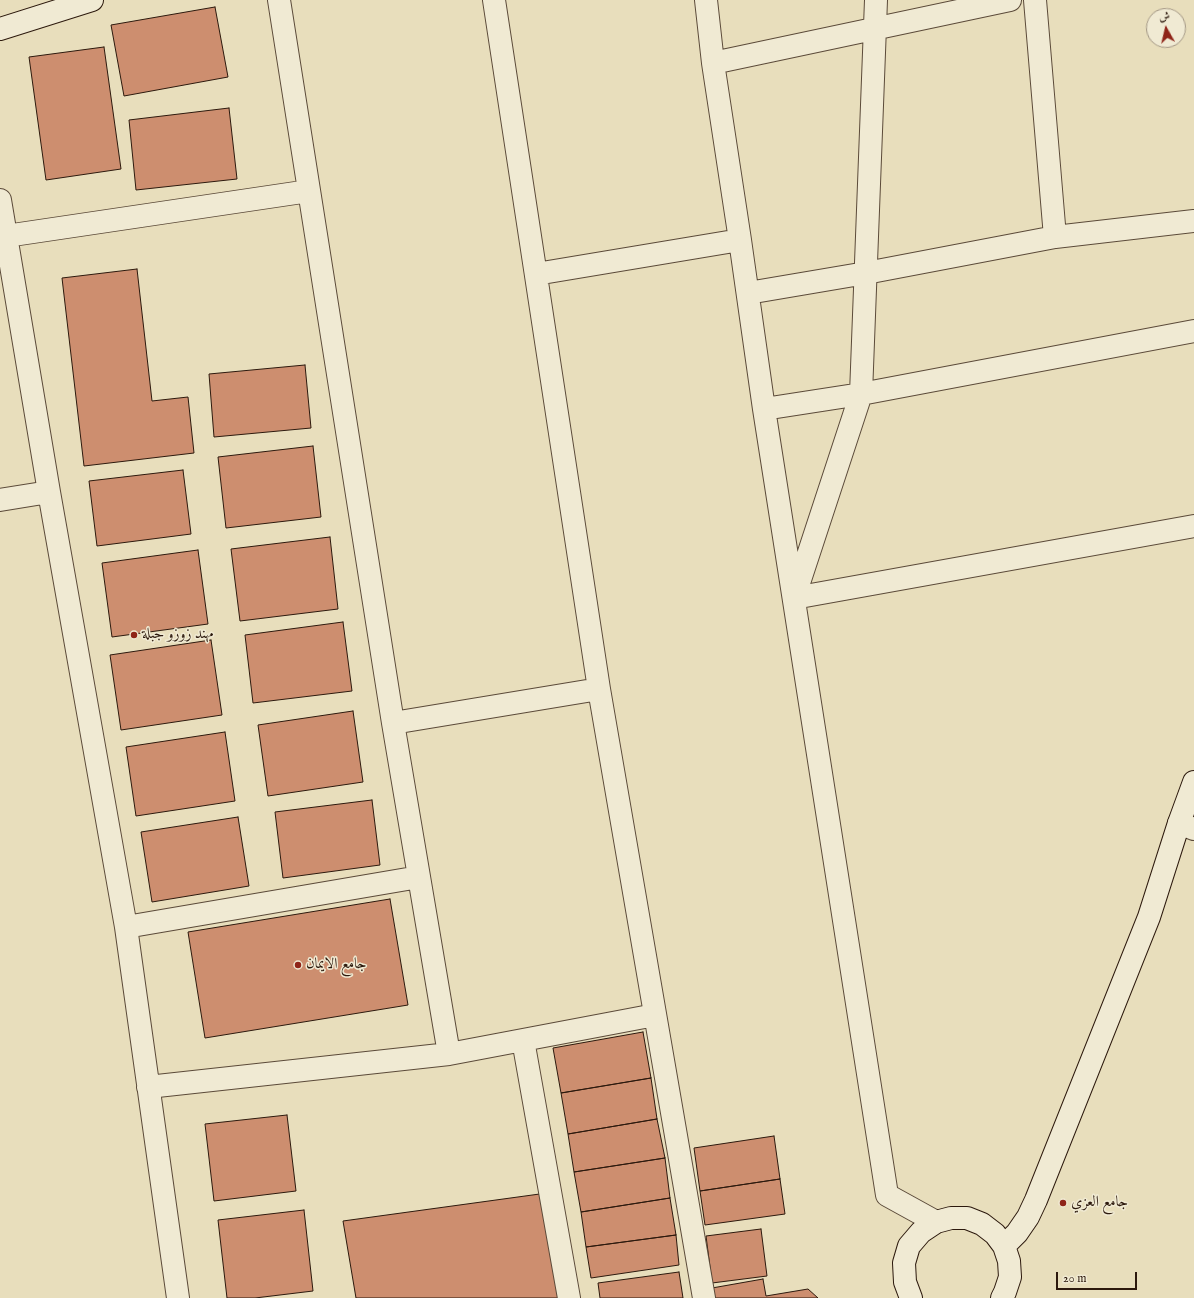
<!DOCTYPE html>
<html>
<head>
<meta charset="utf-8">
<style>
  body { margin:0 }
  #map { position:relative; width:1194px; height:1298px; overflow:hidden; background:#e8debc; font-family:"IM FELL English",Amiri,serif }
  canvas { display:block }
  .north { position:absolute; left:1146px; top:8px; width:40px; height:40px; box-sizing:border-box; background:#f0ead3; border:1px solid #a29684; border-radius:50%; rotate:352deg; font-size:11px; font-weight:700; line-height:16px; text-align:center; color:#2c190d }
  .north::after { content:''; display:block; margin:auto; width:14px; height:18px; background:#8f2418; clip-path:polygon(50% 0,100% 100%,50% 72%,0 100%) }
  .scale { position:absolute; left:1056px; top:1272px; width:81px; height:18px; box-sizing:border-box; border:2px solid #2c190d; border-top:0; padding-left:5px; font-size:12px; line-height:14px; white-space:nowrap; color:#2c190d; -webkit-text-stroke:3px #f0ead3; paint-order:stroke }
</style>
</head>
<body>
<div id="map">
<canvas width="1194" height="1298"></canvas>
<div class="north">ش</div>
<div class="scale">20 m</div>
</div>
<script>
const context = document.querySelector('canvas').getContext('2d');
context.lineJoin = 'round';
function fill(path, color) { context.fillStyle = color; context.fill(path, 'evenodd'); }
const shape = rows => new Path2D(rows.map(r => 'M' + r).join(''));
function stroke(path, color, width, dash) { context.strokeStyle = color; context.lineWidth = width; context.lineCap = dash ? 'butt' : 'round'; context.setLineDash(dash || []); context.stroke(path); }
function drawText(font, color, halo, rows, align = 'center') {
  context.font = font + ' "IM FELL English",Amiri,serif'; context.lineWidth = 3; context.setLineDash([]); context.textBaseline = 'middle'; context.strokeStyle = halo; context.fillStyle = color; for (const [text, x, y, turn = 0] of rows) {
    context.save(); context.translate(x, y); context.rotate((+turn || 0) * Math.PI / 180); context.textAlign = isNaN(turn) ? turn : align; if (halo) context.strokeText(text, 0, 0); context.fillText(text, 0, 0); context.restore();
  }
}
const building = shape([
  [215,7,228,77,124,96,111,25,215,7],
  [104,47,121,169,46,180,29,57,104,47],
  [229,108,237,179,136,190,129,120,229,108],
  [137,269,152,401,188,397,194,453,84,466,62,278,137,269],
  [305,365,311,428,214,437,209,374,305,365],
  [313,446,321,517,226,528,218,457,313,446],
  [183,470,191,534,97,546,89,481,183,470],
  [330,537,338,609,240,621,231,549,330,537],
  [198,550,208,624,112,637,102,563,198,550],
  [343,622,352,691,253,703,245,635,343,622],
  [211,640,222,715,121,730,110,655,211,640],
  [353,711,363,782,268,796,258,725,353,711],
  [225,732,235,801,136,816,126,747,225,732],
  [372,800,380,865,283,878,275,812,372,800],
  [238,817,249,886,152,902,141,832,238,817],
  [390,899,408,1005,205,1038,188,932,390,899],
  [643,1032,651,1078,561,1093,553,1048,643,1032],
  [651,1078,657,1119,568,1134,561,1093,651,1078],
  [287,1115,296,1191,214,1201,205,1124,287,1115],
  [657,1119,665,1158,574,1172,568,1134,657,1119],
  [774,1136,780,1179,700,1191,694,1148,774,1136],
  [665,1158,670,1198,581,1212,574,1172,665,1158],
  [780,1179,785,1214,705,1225,700,1191,780,1179],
  [547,1193,565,1298,356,1298,343,1221,547,1193],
  [670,1198,676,1235,586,1247,581,1212,670,1198],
  [304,1210,313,1291,255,1298,227,1298,218,1220,304,1210],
  [761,1229,767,1276,712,1283,706,1236,761,1229],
  [676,1235,679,1265,591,1278,586,1247,676,1235],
  [679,1272,683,1298,600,1298,598,1283,679,1272],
  [763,1279,766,1296,808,1289,818,1298,714,1298,712,1288,763,1279]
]);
const street = shape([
  [279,0,393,723,449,1054],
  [494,0,599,689,704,1298],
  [706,0,713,63,740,240,764,409,887,1195,936,1222],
  [876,0,861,394,794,598,1194,526],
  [1035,0,1055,237],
  [713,63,1010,0],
  [0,200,49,492,126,927,178,1298],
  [6,236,309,191],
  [536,274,740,240],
  [748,293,866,273,1055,237,1194,221],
  [764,409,861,394,1194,331],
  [0,500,49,492],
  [393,723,599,689],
  [1179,823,1194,829],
  [126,927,419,877],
  [523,1040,569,1298],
  [148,1087,449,1054,655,1015]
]);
const secondary = shape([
  [0,29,92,0],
  [1004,1246,1017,1233,1028,1217,1036,1200,1149,917,1179,823,1194,782],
  [911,1298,905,1282,904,1263,909,1246,921,1232,936,1222,951,1218,967,1218,982,1224,995,1234,1004,1246,1009,1261,1010,1277,1005,1292,1002,1298]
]);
const markers = [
  [134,635,4,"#8f2418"],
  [298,965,4,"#8f2418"],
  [1063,1203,4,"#8f2418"]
];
const poiNames = [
  ["مهند زوزو جبلة",142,635],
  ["جامع الايمان",306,965],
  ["جامع العزي",1071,1203]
];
fill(building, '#cd8e6f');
stroke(building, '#2c190d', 1);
stroke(street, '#5b4a39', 24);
stroke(secondary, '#2c190d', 24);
stroke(street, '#f0ead3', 22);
stroke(secondary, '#f0ead3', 22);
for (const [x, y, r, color] of markers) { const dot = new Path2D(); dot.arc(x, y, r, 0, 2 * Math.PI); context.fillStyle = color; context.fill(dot); stroke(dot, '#f0ead3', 1.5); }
drawText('15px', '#2c190d', '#f0ead3', poiNames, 'left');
</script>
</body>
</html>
